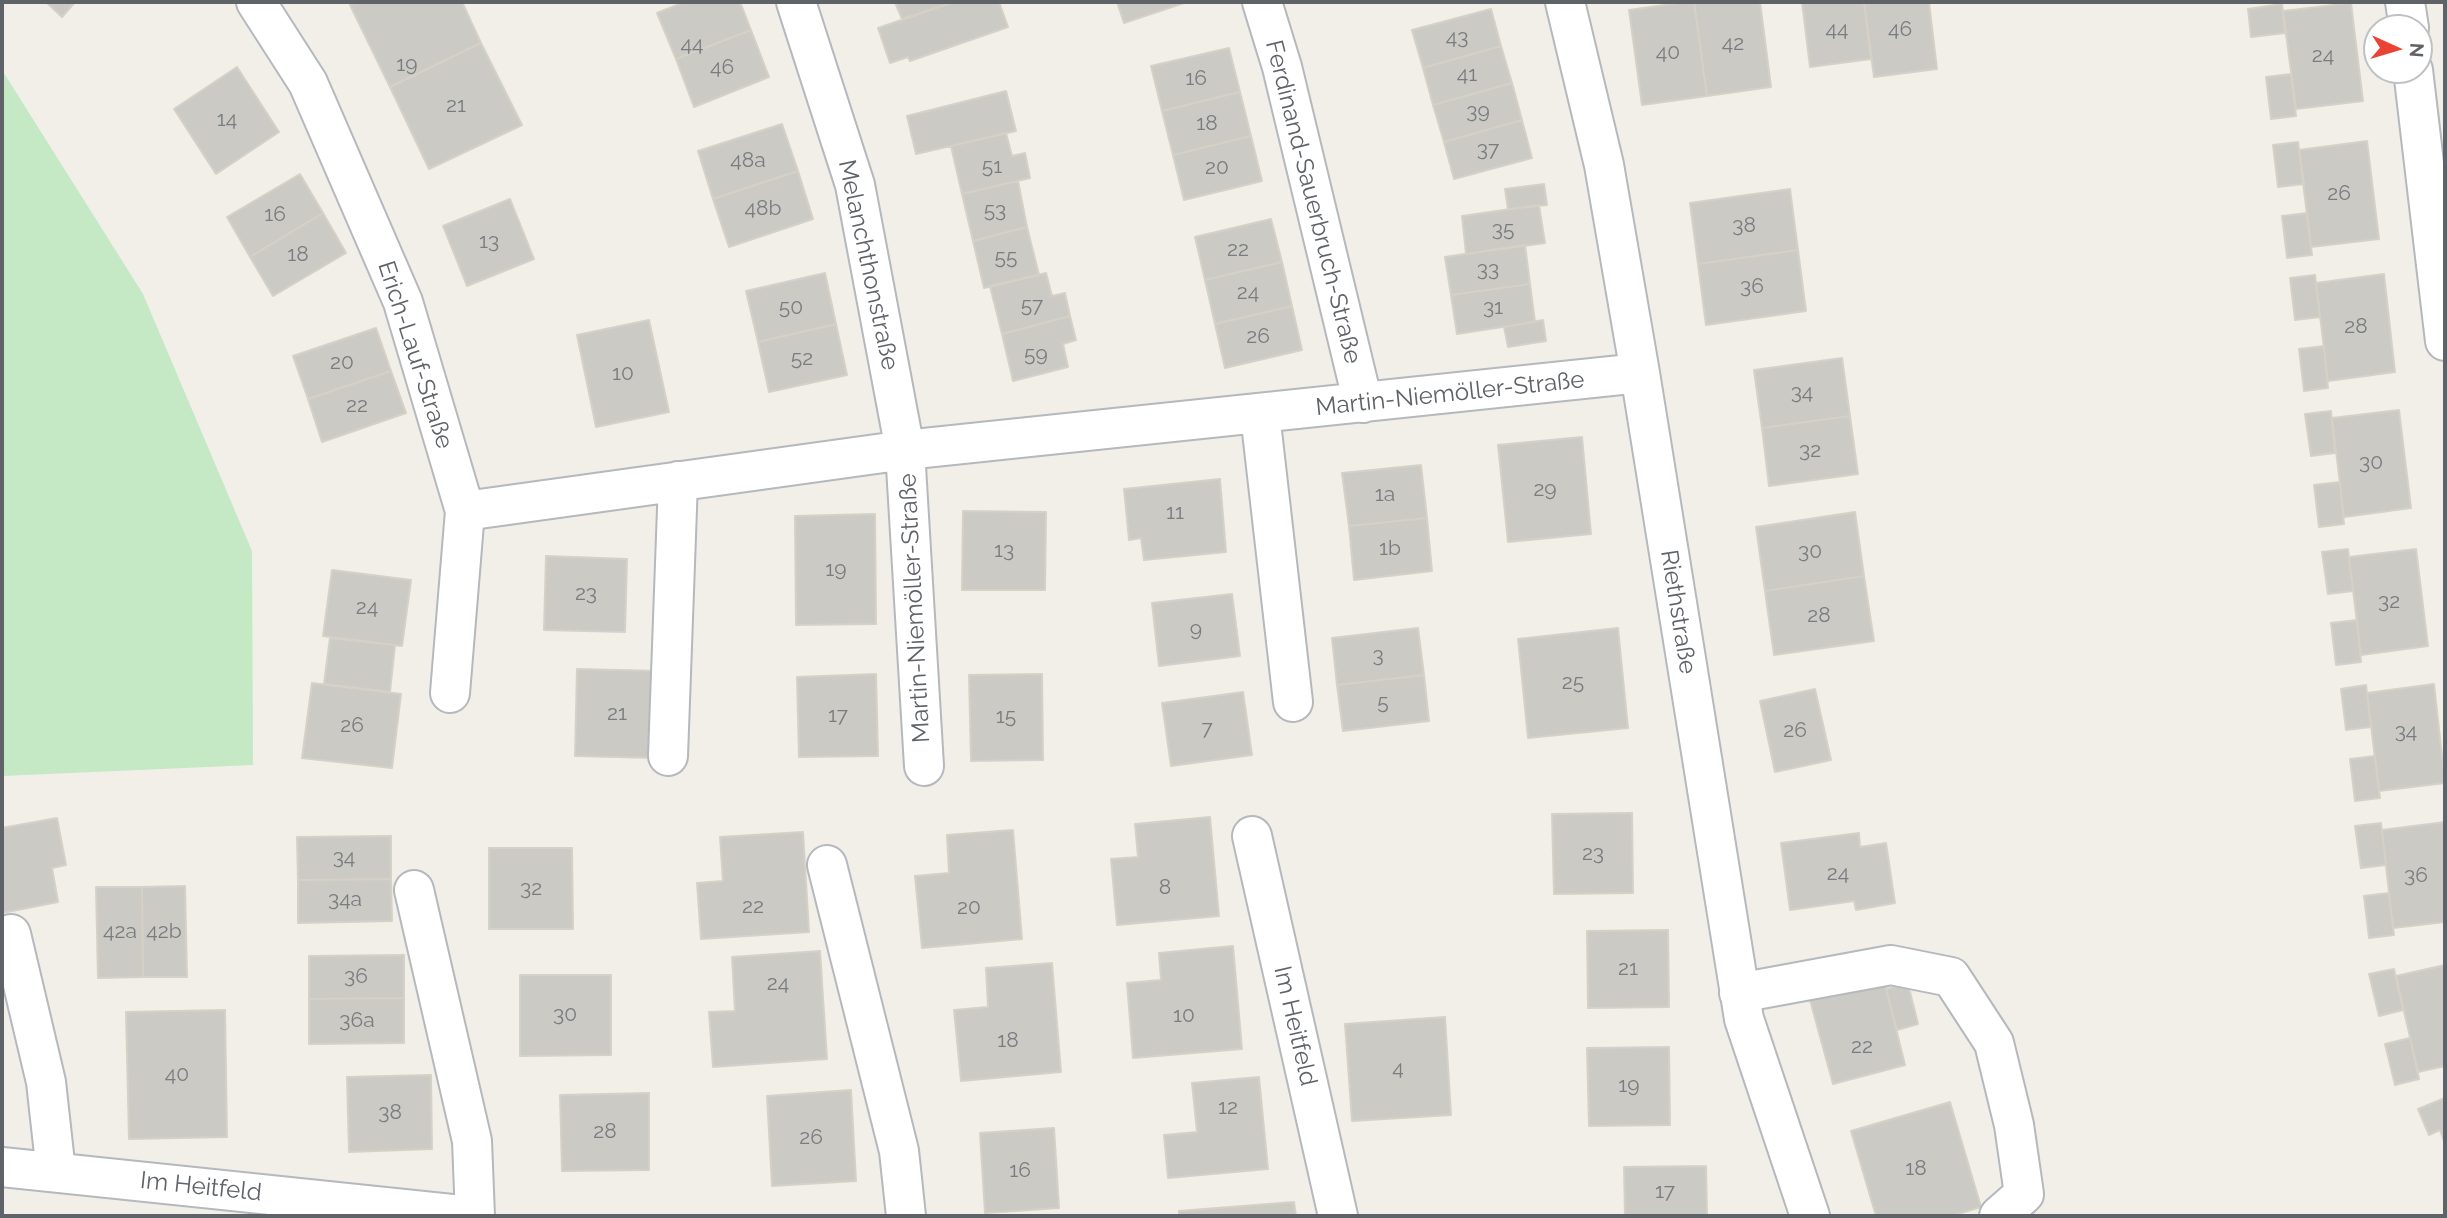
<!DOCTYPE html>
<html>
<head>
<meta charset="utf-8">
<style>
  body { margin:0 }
  #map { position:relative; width:2447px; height:1218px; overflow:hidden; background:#f1efe8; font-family:Raleway,sans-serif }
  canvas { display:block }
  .frame { position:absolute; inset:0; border:4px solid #5f6368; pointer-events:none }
  .north { position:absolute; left:2363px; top:14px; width:70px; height:70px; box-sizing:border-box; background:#fff; border:2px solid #bfc1c3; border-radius:50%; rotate:94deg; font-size:19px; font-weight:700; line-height:28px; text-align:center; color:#5f6368 }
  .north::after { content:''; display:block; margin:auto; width:24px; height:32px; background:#ea4335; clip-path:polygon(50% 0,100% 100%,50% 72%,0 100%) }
</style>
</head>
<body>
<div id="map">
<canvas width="2447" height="1218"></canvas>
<div class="frame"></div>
<div class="north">N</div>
</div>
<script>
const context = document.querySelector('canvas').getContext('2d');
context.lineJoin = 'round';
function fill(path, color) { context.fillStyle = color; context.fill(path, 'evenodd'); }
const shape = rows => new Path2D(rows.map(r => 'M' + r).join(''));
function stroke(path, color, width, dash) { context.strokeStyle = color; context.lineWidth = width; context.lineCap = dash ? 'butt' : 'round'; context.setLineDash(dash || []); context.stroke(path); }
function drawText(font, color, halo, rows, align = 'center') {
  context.font = font + ' Raleway,sans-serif'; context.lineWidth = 5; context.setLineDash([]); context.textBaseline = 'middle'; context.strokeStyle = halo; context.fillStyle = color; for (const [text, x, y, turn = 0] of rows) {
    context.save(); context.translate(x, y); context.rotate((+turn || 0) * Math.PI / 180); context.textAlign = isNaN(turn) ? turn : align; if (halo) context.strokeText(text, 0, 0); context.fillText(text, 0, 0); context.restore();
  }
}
const green = shape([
  [2,70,143,294,252,551,253,765,2,776]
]);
const building = shape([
  [46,2,75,2,62,17,46,2],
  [357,2,462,2,481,43,390,87,350,5,357,2],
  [685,2,740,2,751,30,676,59,657,13,685,2],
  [895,2,954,2,902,19,895,2],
  [954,2,999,2,1008,27,910,61,908,57,890,63,878,28,954,2],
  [1117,2,1187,2,1124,23,1117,2],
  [1686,2,1694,2,1707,96,1642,105,1629,10,1686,2],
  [1694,2,1760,2,1771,87,1707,96,1694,2],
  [1802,2,1864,2,1871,59,1810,67,1802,2],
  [1864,2,1929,2,1937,69,1874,77,1864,2],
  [2351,3,2363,101,2296,109,2283,11,2351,3],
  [2282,4,2285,33,2251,37,2248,9,2282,4],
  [1491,9,1501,46,1423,68,1412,30,1491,9],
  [751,30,769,77,694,107,676,59,751,30],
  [481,43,522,125,429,169,390,87,481,43],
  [1501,46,1512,83,1433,105,1423,68,1501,46],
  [1229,48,1240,92,1162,111,1151,66,1229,48],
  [237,67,279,132,216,174,174,109,237,67],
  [2291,74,2296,116,2271,119,2266,77,2291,74],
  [1512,83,1522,120,1444,142,1433,105,1512,83],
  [1006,91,1016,131,916,154,907,116,1006,91],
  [1240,92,1251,136,1173,155,1162,111,1240,92],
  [1522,120,1532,158,1454,179,1444,142,1522,120],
  [782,124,798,171,713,199,698,151,782,124],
  [1006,133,1012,156,1025,153,1030,178,962,194,951,146,1006,133],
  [1251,136,1262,181,1184,200,1173,155,1251,136],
  [2367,141,2379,239,2311,247,2299,150,2367,141],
  [2298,142,2304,184,2278,187,2273,145,2298,142],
  [798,171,813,219,729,247,713,199,798,171],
  [300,174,323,213,250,257,227,217,300,174],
  [1018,181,1027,227,973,241,962,194,1018,181],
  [1544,184,1547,205,1508,209,1505,189,1544,184],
  [1790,189,1798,250,1698,264,1690,203,1790,189],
  [510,199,534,259,467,286,443,226,510,199],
  [1539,205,1545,243,1466,254,1462,216,1539,205],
  [323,213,346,253,273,296,250,257,323,213],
  [2307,213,2312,255,2287,258,2282,216,2307,213],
  [1271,219,1282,262,1205,280,1195,237,1271,219],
  [1027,227,1039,275,984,288,973,241,1027,227],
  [1525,245,1530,284,1451,295,1445,257,1525,245],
  [1798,250,1806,311,1706,325,1698,264,1798,250],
  [1282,262,1292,306,1215,324,1205,280,1282,262],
  [825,273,836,324,758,342,746,291,825,273],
  [1046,273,1052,296,1065,293,1070,316,1002,334,990,286,1046,273],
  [2384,274,2395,372,2328,381,2316,283,2384,274],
  [2315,275,2320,317,2295,320,2290,278,2315,275],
  [1530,284,1535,322,1457,334,1451,295,1530,284],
  [1292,306,1302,350,1225,368,1215,324,1292,306],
  [1070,316,1076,340,1063,344,1068,367,1013,381,1002,334,1070,316],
  [649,320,669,412,596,427,577,335,649,320],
  [1543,320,1546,341,1508,347,1504,327,1543,320],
  [836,324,847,375,769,392,758,342,836,324],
  [376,328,391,371,308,399,293,356,376,328],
  [2324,346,2328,388,2304,391,2299,349,2324,346],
  [1842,358,1850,416,1762,428,1754,370,1842,358],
  [391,371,406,413,322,442,308,399,391,371],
  [2399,410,2411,508,2344,517,2332,418,2399,410],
  [2331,411,2335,453,2311,456,2305,414,2331,411],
  [1850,416,1858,474,1769,486,1762,428,1850,416],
  [1582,437,1591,534,1508,542,1498,445,1582,437],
  [1421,465,1427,518,1349,526,1342,473,1421,465],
  [1220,479,1226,552,1144,560,1141,538,1129,540,1124,489,1220,479],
  [2340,482,2344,524,2319,527,2314,485,2340,482],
  [963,511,1046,512,1045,590,962,590,963,511],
  [1855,512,1864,576,1765,591,1756,527,1855,512],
  [875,514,876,624,796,625,795,516,875,514],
  [1427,518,1432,571,1354,580,1349,526,1427,518],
  [2348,549,2353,591,2328,594,2322,552,2348,549],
  [2416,549,2428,646,2361,655,2349,557,2416,549],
  [546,556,627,559,625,632,544,630,546,556],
  [332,570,411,580,402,646,323,636,332,570],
  [1864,576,1874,641,1774,655,1765,591,1864,576],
  [1232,594,1240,656,1159,666,1152,603,1232,594],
  [2357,620,2361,662,2336,665,2331,623,2357,620],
  [1418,628,1424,675,1337,685,1332,638,1418,628],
  [1618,628,1628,728,1528,738,1518,639,1618,628],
  [330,638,395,645,390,692,324,684,330,638],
  [577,669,659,671,656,758,575,756,577,669],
  [876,674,878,756,799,757,797,677,876,674],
  [1042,674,1043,760,971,761,969,675,1042,674],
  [1424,675,1429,721,1343,731,1337,685,1424,675],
  [312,683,401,694,392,768,302,758,312,683],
  [2434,684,2445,783,2379,791,2367,693,2434,684],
  [2366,685,2371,727,2346,730,2341,689,2366,685],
  [1815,689,1831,760,1775,772,1760,701,1815,689],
  [1243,692,1252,755,1171,766,1162,703,1243,692],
  [2375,756,2380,798,2355,801,2350,759,2375,756],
  [1632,813,1633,893,1554,894,1552,814,1632,813],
  [1210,817,1219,916,1117,925,1111,859,1138,857,1135,824,1210,817],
  [57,818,66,865,52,868,58,902,2,913,2,828,57,818],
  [2445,822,2445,922,2393,928,2382,830,2445,822],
  [2381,823,2386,865,2361,868,2355,826,2381,823],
  [1013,830,1022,939,922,948,915,876,949,873,947,835,1013,830],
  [803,832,809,932,701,939,697,883,723,881,720,837,803,832],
  [1859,833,1860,847,1886,843,1895,903,1856,910,1854,901,1790,910,1781,843,1859,833],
  [391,836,391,879,298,880,297,837,391,836],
  [489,848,572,848,573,929,489,929,489,848],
  [391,879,392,921,298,923,298,880,391,879],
  [185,886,187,977,143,977,142,887,185,886],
  [96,887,142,887,143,977,98,978,96,887],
  [2389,893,2394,935,2369,938,2364,896,2389,893],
  [1668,930,1669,1007,1588,1008,1587,931,1668,930],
  [1233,946,1242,1049,1133,1058,1127,983,1161,980,1159,953,1233,946],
  [820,951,827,1059,713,1067,709,1012,735,1011,732,957,820,951],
  [404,955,404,998,309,999,309,956,404,955],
  [1052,963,1061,1072,961,1081,954,1010,988,1007,986,968,1052,963],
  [2445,965,2445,1066,2418,1072,2396,976,2445,965],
  [2394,969,2403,1010,2379,1016,2369,974,2394,969],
  [520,975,611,975,611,1055,520,1056,520,975],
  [1884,980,1905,1065,1833,1084,1810,1000,1884,980],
  [1908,984,1918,1024,1897,1030,1886,989,1908,984],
  [404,998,404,1043,309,1044,309,999,404,998],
  [225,1010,227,1137,129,1139,126,1012,225,1010],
  [1445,1017,1451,1115,1352,1121,1345,1024,1445,1017],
  [2410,1038,2419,1079,2395,1085,2385,1044,2410,1038],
  [1669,1047,1670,1125,1589,1126,1587,1048,1669,1047],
  [431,1075,432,1149,349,1152,347,1077,431,1075],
  [1259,1077,1268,1169,1168,1178,1164,1135,1197,1132,1192,1083,1259,1077],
  [851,1090,856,1181,772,1186,767,1096,851,1090],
  [649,1093,649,1170,562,1171,560,1095,649,1093],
  [2445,1098,2445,1144,2440,1130,2429,1135,2418,1109,2445,1098],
  [1950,1102,1981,1207,1951,1216,1876,1216,1851,1131,1950,1102],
  [1054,1128,1059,1208,985,1213,980,1133,1054,1128],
  [1706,1166,1707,1216,1625,1216,1624,1167,1706,1166],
  [1294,1202,1296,1216,1179,1216,1179,1211,1294,1202]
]);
const minor = shape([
  [256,2,308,83,403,302,465,511,450,693],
  [796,2,855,185,905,450,924,766],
  [1262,2,1282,67,1363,403],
  [1565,2,1604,165,1640,373,1744,1019,1810,1216],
  [2405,2,2409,28],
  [2413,70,2445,341],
  [1260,414,1293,702],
  [465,511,905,450,1640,373],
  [668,756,678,481],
  [1252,836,1338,1216],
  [827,865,899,1151,906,1216],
  [414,890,472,1141,475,1216],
  [11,934,46,1082,56,1172],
  [1739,993,1891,965,1951,977,1994,1043,2014,1125,2024,1194,1999,1216],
  [2,1167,471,1216]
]);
const numberNames = [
  ["44",1837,30],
  ["46",1900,30],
  ["43",1457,38],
  ["42",1733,44],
  ["44",692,45],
  ["40",1668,53],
  ["24",2323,56],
  ["19",407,65],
  ["46",722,68],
  ["41",1467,75],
  ["16",1196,79],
  ["21",456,106],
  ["39",1478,112],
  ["14",227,120],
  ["18",1207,124],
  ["37",1488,150],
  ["48a",748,161],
  ["51",992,167],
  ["20",1217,168],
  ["26",2339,194],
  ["48b",763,209],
  ["53",995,211],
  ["16",275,215],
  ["38",1744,226],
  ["35",1503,230],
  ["13",489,242],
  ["22",1238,250],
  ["18",298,255],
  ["55",1006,258],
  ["33",1488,270],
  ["36",1752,287],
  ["24",1248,293],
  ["57",1032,306],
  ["50",791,308],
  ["31",1493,308],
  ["28",2356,327],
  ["26",1258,337],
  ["59",1036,355],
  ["52",802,359],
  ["20",342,363],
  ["10",623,374],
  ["34",1802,393],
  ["22",357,406],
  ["32",1810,451],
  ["30",2371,463],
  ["29",1545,490],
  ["1a",1385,495],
  ["11",1175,513],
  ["1b",1390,549],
  ["13",1004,551],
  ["30",1810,552],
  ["19",836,570],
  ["23",586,594],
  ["32",2389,602],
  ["24",367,608],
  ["28",1819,616],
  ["9",1196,630],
  ["3",1378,656],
  ["25",1573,683],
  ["5",1383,703],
  ["21",617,714],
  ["17",838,716],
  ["15",1006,717],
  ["26",352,726],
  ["7",1207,729],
  ["26",1795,731],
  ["34",2406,732],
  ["23",1593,854],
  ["34",344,858],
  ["24",1838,874],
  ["36",2416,876],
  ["8",1165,888],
  ["32",531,889],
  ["34a",345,900],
  ["22",753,907],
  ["20",969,908],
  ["42a",120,932],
  ["42b",164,932],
  ["21",1628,969],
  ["36",356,977],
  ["24",778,984],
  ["30",565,1015],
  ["10",1184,1016],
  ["36a",357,1021],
  ["18",1008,1041],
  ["22",1862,1047],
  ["4",1398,1069],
  ["40",177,1075],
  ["19",1629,1086],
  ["12",1228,1108],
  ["38",390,1113],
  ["28",605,1132],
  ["26",811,1138],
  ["18",1916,1169],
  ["16",1020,1171],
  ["17",1665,1192]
];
const streetNames = [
  ["Ferdinand-Sauerbruch-Straße",1313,202,76],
  ["Melanchthonstraße",868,265,78],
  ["Erich-Lauf-Straße",415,355,72],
  ["Martin-Niemöller-Straße",1450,394,-6],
  ["Martin-Niemöller-Straße",915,608,-93],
  ["Riethstraße",1678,612,81],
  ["Im Heitfeld",1295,1026,77],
  ["Im Heitfeld",201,1187,6]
];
fill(green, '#c5e8c5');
fill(building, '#cccac5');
stroke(building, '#d6d1c6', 2);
stroke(minor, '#b5b8bc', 42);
stroke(minor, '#fff', 38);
drawText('21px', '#7a7d7f', null, numberNames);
drawText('24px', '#5f6368', '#fff', streetNames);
</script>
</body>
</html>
